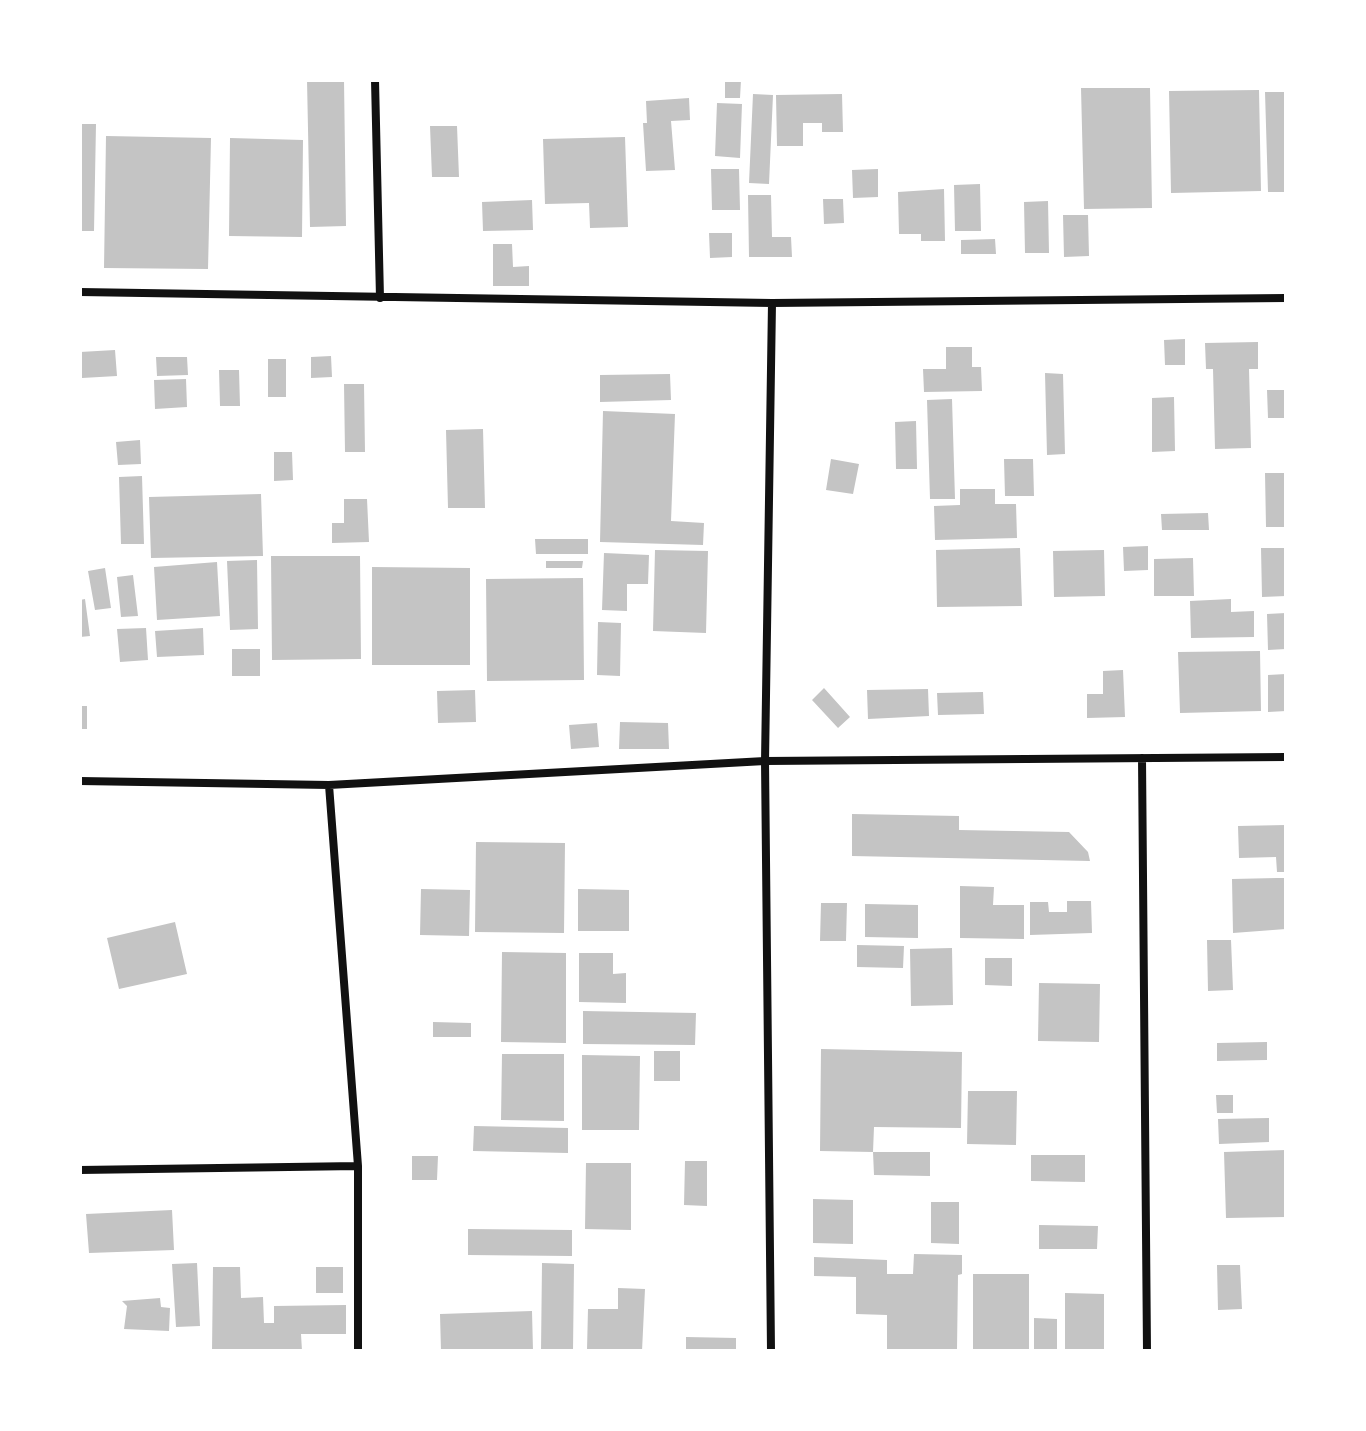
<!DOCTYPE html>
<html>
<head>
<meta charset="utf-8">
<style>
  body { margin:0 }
  #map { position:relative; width:1366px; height:1431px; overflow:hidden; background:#fff; font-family:Lato,sans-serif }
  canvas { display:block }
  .frame { position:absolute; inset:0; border:82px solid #fff; pointer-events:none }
</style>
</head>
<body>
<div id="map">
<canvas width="1366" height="1431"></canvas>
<div class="frame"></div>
</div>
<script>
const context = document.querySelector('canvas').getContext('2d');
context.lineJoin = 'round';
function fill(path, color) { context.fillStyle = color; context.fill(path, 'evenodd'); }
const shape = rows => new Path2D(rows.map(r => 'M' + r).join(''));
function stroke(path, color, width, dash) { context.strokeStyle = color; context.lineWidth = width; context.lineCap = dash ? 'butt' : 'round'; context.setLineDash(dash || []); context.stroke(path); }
const building = shape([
  [307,80,344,80,346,226,310,227],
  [725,80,741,80,740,98,725,98],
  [1081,88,1150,88,1152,208,1084,209],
  [1259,90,1261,191,1171,193,1169,91],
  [1265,92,1286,92,1286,192,1268,192],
  [753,94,773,95,769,184,749,183],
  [842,94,843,132,822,132,822,123,803,123,803,146,777,146,776,95],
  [689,98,690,120,671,121,675,170,646,171,643,123,647,123,646,101],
  [717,103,742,104,740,158,715,156],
  [80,124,96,124,94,231,80,231],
  [430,126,457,126,459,177,432,177],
  [106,136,211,138,208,269,104,268],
  [625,137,628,227,590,228,589,203,545,204,543,139],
  [230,138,303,140,302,237,229,236],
  [711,169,739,169,740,210,712,210],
  [878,169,878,197,853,198,852,170],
  [980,184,981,231,955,231,954,185],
  [944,189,945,241,921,241,921,234,899,234,898,192],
  [748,195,771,195,772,237,791,237,792,257,749,257],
  [823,199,843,199,844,223,824,224],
  [532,200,533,230,483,231,482,202],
  [1048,201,1049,253,1025,253,1024,202],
  [1063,215,1088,215,1089,256,1064,257],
  [709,233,732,233,732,257,710,258],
  [995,239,996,254,961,254,961,240],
  [493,244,512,244,513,267,529,266,529,286,493,286],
  [1185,339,1185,365,1165,365,1164,340],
  [1258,342,1258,369,1249,369,1251,448,1215,449,1213,369,1206,369,1205,343],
  [946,347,972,347,972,367,981,367,982,391,924,392,923,369,946,369],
  [115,350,117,376,82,378,80,352],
  [331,356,332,377,311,378,311,357],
  [156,357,187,357,188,375,157,376],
  [268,359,286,359,286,397,268,397],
  [219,370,239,370,240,406,220,406],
  [1045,373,1063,374,1065,454,1047,455],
  [670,374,671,400,600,402,600,375],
  [186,379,187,407,155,409,154,380],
  [344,384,364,384,365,452,345,452],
  [1267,390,1286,390,1286,418,1268,418],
  [1174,397,1175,451,1152,452,1152,398],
  [952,399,955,499,930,499,927,400],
  [603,411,675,414,671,521,704,523,703,545,600,542],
  [916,421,917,469,896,469,895,422],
  [483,429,485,508,448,508,446,430],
  [140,440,141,464,118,465,116,442],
  [274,452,292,452,293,480,274,481],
  [831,459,859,464,853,494,826,490],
  [1004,459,1033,459,1034,496,1005,496],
  [1265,473,1286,473,1286,527,1266,527],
  [142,476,144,544,121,544,119,477],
  [960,489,995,489,995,504,1016,504,1017,538,935,540,934,506,960,505],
  [261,494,263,556,151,558,149,497],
  [344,499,367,499,369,542,332,543,332,523,344,523],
  [1208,513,1209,530,1162,530,1161,514],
  [535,539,588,539,588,554,536,554],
  [1148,546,1148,570,1124,571,1123,547],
  [1020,548,1022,606,937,607,936,550],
  [1261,548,1286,548,1286,596,1262,597],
  [655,550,708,551,706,633,653,631],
  [1104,550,1105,596,1054,597,1053,551],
  [604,553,649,555,648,584,627,584,627,611,602,610],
  [271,556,360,556,361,659,272,660],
  [1193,558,1194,596,1154,596,1154,559],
  [257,560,258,629,230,630,227,561],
  [546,561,583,561,582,568,546,568],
  [217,562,220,616,157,620,154,567],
  [372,567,470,568,470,665,372,665],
  [105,568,111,608,95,610,88,571],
  [133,575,138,616,121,617,117,577],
  [583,578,584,680,487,681,486,579],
  [85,599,90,636,80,637,80,600],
  [1231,599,1231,612,1254,611,1254,637,1191,638,1190,601],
  [1286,613,1286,649,1268,650,1267,614],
  [598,622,621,623,620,676,597,675],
  [146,628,148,660,120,662,117,629],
  [203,628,204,655,157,657,155,631],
  [232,649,260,649,260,676,232,676],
  [1260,651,1261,711,1180,713,1178,652],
  [1123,670,1125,717,1087,718,1087,694,1103,694,1103,671],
  [1286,674,1286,711,1268,712,1268,675],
  [824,688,850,717,838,728,812,700],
  [928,689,929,716,868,719,867,690],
  [475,690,476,722,438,723,437,691],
  [983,692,984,714,938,715,937,693],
  [80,706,87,706,87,729,80,729],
  [620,722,668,723,669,749,619,749],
  [597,723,599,747,571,749,569,725],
  [852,814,959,816,959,830,1069,832,1088,852,1090,861,852,856],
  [1286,825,1286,872,1277,872,1276,857,1239,858,1238,826],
  [476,842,565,843,564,933,475,932],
  [1277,878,1286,878,1286,929,1233,933,1232,879],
  [960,886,994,887,993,905,1024,905,1024,939,960,938],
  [421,889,470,890,469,936,420,935],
  [578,889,629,890,629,931,578,931],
  [1067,901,1091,901,1092,933,1030,935,1030,902,1048,902,1049,912,1067,912],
  [821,903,847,903,846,941,820,941],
  [865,904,918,905,918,938,865,937],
  [175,922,187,974,119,989,107,938],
  [1207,940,1231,940,1233,990,1208,991],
  [857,945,904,946,903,968,857,967],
  [952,948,953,1005,911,1006,910,949],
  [502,952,566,953,566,1043,501,1042],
  [579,953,613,953,613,974,626,973,626,1003,579,1002],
  [985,958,1012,958,1012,986,985,985],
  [1039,983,1100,984,1099,1042,1038,1041],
  [583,1011,696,1013,695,1045,583,1044],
  [433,1022,471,1023,471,1037,433,1037],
  [1267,1042,1267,1060,1217,1061,1217,1043],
  [821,1049,962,1052,961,1128,874,1127,873,1152,820,1151],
  [654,1051,680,1051,680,1081,654,1081],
  [502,1054,564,1054,564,1121,501,1120],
  [582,1055,640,1056,639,1130,582,1130],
  [968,1091,1017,1091,1016,1145,967,1144],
  [1216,1095,1233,1095,1233,1113,1217,1113],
  [1269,1118,1269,1142,1219,1144,1218,1119],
  [474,1126,568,1128,568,1153,473,1151],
  [1286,1150,1286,1217,1226,1218,1224,1152],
  [873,1152,930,1152,930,1176,874,1175],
  [1031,1155,1085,1155,1085,1182,1031,1181],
  [412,1156,438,1156,437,1180,412,1180],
  [685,1161,707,1161,707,1206,684,1205],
  [586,1163,631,1163,631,1230,585,1229],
  [813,1199,853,1200,853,1244,813,1243],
  [931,1202,959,1202,959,1244,931,1243],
  [172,1210,174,1250,89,1253,86,1214],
  [1039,1225,1098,1226,1097,1249,1039,1249],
  [468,1229,572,1230,572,1256,468,1255],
  [914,1254,962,1255,962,1274,958,1275,957,1349,887,1349,887,1315,856,1314,856,1277,814,1276,814,1257,887,1260,887,1274,913,1274],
  [197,1263,200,1326,176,1327,172,1264],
  [542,1263,574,1264,573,1351,541,1351],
  [1217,1265,1240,1265,1242,1309,1218,1310],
  [213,1267,240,1267,241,1298,263,1297,264,1323,274,1323,274,1306,346,1305,346,1334,301,1334,302,1351,212,1351],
  [316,1267,343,1267,343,1293,316,1293],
  [973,1274,1029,1274,1029,1350,973,1350],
  [618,1288,645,1289,642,1351,587,1350,588,1309,618,1309],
  [1065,1293,1104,1294,1104,1351,1065,1350],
  [160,1298,161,1307,170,1308,169,1331,124,1329,127,1306,122,1301],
  [532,1311,533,1351,441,1351,440,1314],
  [1034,1318,1057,1319,1057,1349,1034,1350],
  [686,1337,736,1338,736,1351,686,1351]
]);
const minor = shape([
  [375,80,380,298],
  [80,292,772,303,1286,298],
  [1142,758,1147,1351],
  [80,781,329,785,765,761,1286,757],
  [329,785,358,1166,358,1351],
  [80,1170,358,1166],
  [771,1351,765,761,772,303]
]);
fill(building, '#c4c4c4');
stroke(minor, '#111', 8);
</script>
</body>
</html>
